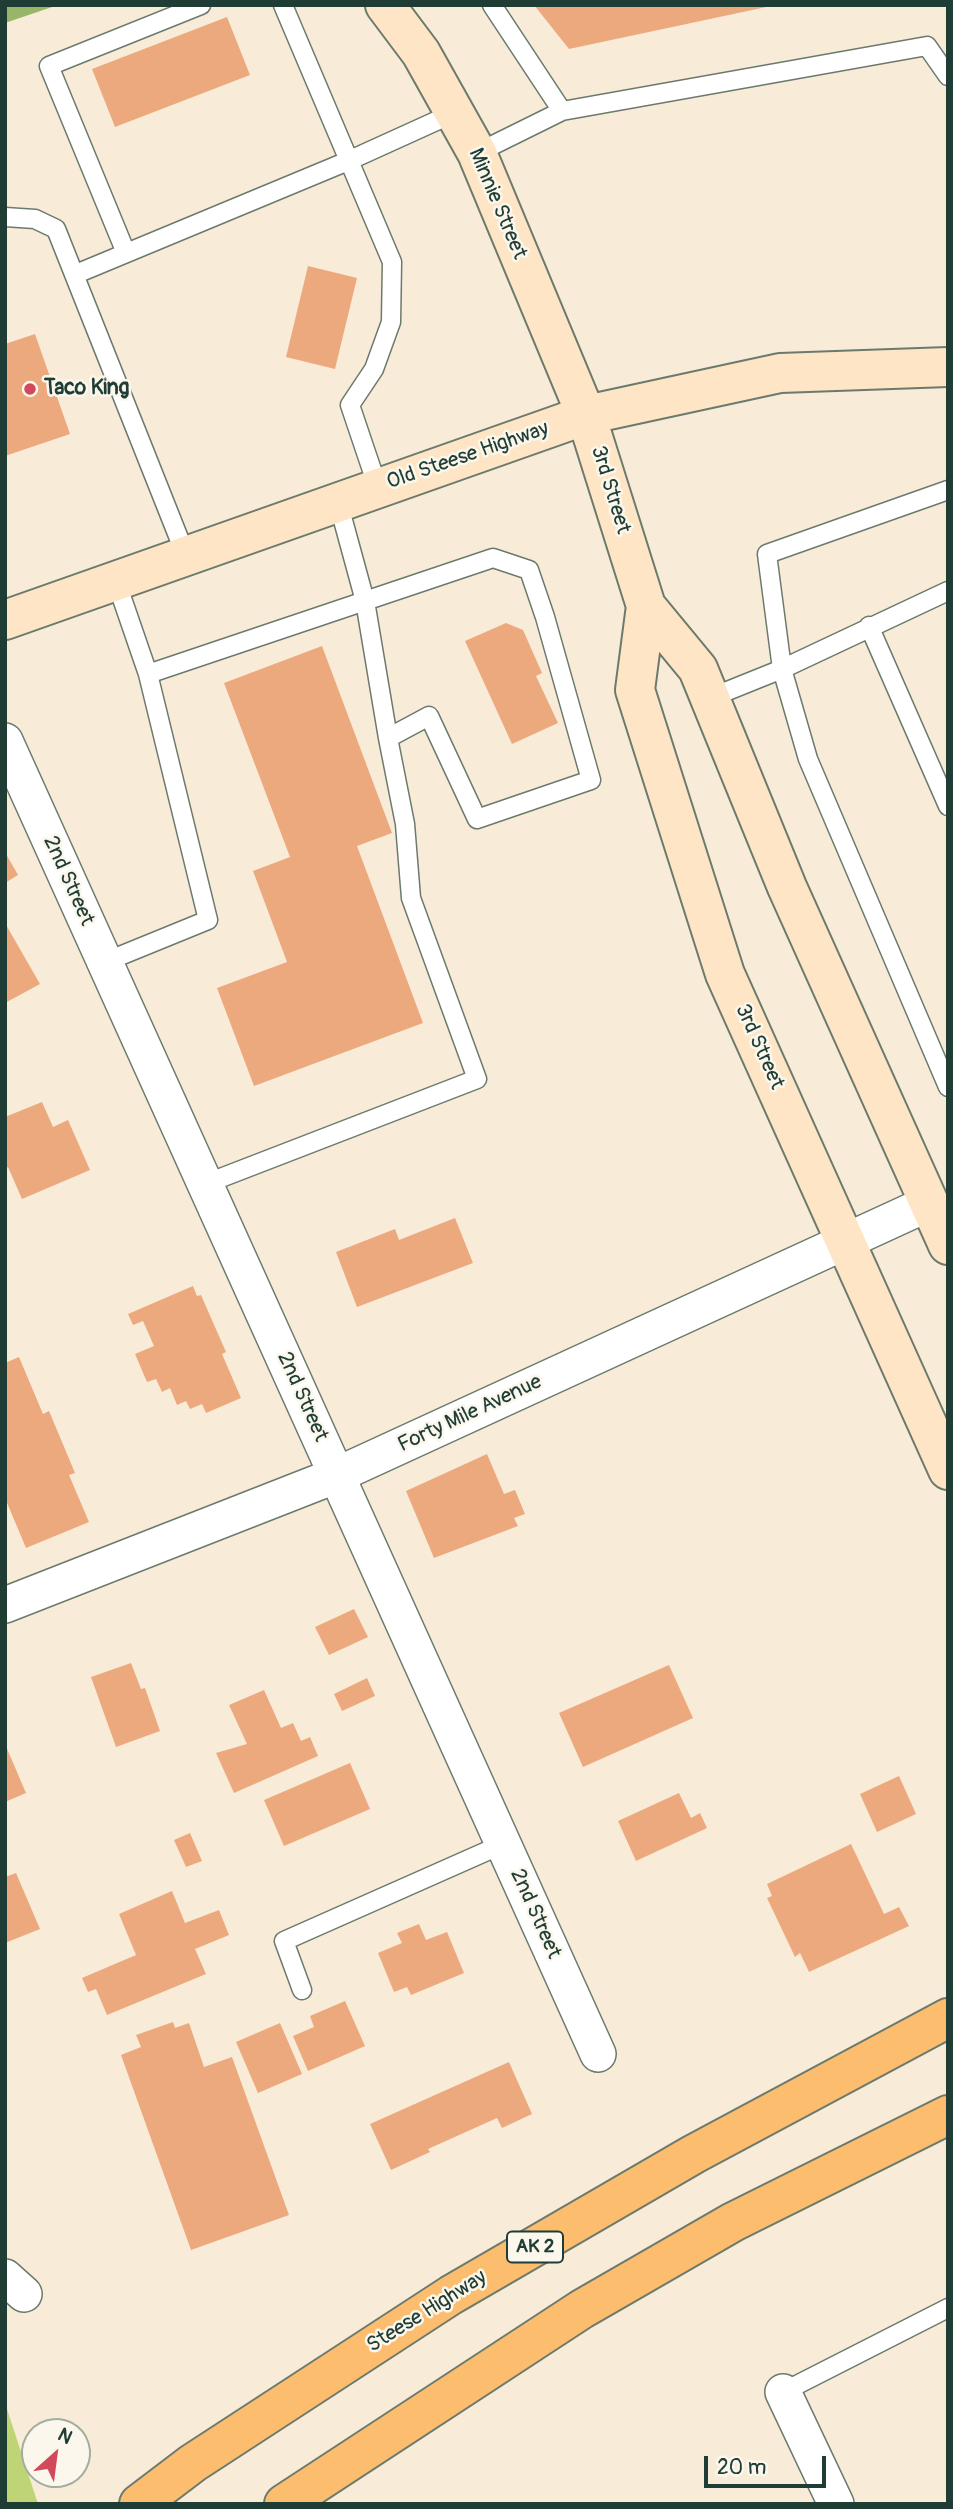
<!DOCTYPE html>
<html>
<head>
<meta charset="utf-8">
<style>
  body { margin:0 }
  #map { position:relative; width:953px; height:2509px; overflow:hidden; background:#f8ebd8; font-family:Pangolin,sans-serif }
  canvas { display:block }
  .frame { position:absolute; inset:0; border:7px solid #1f3d34; pointer-events:none }
  .north { position:absolute; left:21px; top:2418px; width:70px; height:70px; box-sizing:border-box; background:#fbf7ec; border:2px solid #a3ada2; border-radius:50%; rotate:28deg; font-size:19px; font-weight:700; line-height:28px; text-align:center; color:#1f3d34 }
  .north::after { content:''; display:block; margin:auto; width:24px; height:32px; background:#d1495b; clip-path:polygon(50% 0,100% 100%,50% 72%,0 100%) }
  .scale { position:absolute; left:704px; top:2456px; width:122px; height:32px; box-sizing:border-box; border:4px solid #1f3d34; border-top:0; padding-left:9px; font-size:21px; line-height:24px; white-space:nowrap; color:#1f3d34; -webkit-text-stroke:5px #fbf7ec; paint-order:stroke }
</style>
</head>
<body>
<div id="map">
<canvas width="953" height="2509"></canvas>
<div class="frame"></div>
<div class="north">N</div>
<div class="scale">20 m</div>
</div>
<script>
const context = document.querySelector('canvas').getContext('2d');
context.lineJoin = 'round';
function fill(path, color) { context.fillStyle = color; context.fill(path, 'evenodd'); }
const shape = rows => new Path2D(rows.map(r => 'M' + r).join(''));
function stroke(path, color, width, dash) { context.strokeStyle = color; context.lineWidth = width; context.lineCap = dash ? 'butt' : 'round'; context.setLineDash(dash || []); context.stroke(path); }
function drawText(font, color, halo, rows, align = 'center') {
  context.font = font + ' Pangolin,sans-serif'; context.lineWidth = 5; context.setLineDash([]); context.textBaseline = 'middle'; context.strokeStyle = halo; context.fillStyle = color; for (const [text, x, y, turn = 0] of rows) {
    context.save(); context.translate(x, y); context.rotate((+turn || 0) * Math.PI / 180); context.textAlign = isNaN(turn) ? turn : align; if (halo) context.strokeText(text, 0, 0); context.fillText(text, 0, 0); context.restore();
  }
}
const green = shape([
  [5,2403,38,2504,5,2504]
]);
const forest = shape([
  [5,5,58,5,5,23]
]);
const building = shape([
  [534,5,770,5,771,6,569,49],
  [227,17,250,75,115,127,92,69],
  [308,266,357,278,335,369,286,357],
  [35,334,70,434,5,456,5,344],
  [506,623,523,630,542,673,536,676,558,723,512,744,465,641],
  [322,646,392,833,357,846,423,1023,254,1086,217,988,287,962,253,871,290,857,224,683],
  [5,852,18,875,5,883],
  [5,923,40,984,5,1003],
  [42,1102,53,1127,68,1120,90,1170,22,1199,8,1167,5,1169,5,1117],
  [455,1218,473,1263,357,1307,336,1252,395,1229,399,1240],
  [193,1286,197,1296,201,1295,226,1352,222,1354,241,1398,206,1413,202,1404,190,1409,186,1401,177,1405,170,1388,162,1392,156,1379,147,1382,135,1354,154,1346,143,1321,133,1325,128,1314],
  [19,1357,43,1414,49,1411,75,1473,69,1475,89,1522,26,1548,5,1498,5,1363],
  [487,1454,504,1494,515,1490,525,1514,514,1518,518,1526,434,1558,406,1491],
  [354,1609,368,1637,329,1655,315,1627],
  [131,1663,141,1689,145,1688,160,1731,116,1747,91,1677],
  [669,1665,693,1718,583,1767,559,1713],
  [367,1678,375,1696,342,1711,334,1694],
  [264,1690,281,1728,293,1723,301,1741,310,1737,318,1756,234,1793,216,1753,247,1744,229,1705],
  [5,1744,26,1793,5,1802],
  [350,1763,370,1809,284,1846,264,1800],
  [899,1776,916,1814,877,1832,860,1794],
  [679,1793,691,1818,700,1813,707,1828,636,1861,618,1821],
  [190,1833,202,1861,186,1867,174,1840],
  [851,1844,884,1914,899,1907,909,1926,809,1972,800,1953,795,1957,767,1898,772,1896,767,1884],
  [16,1873,40,1929,5,1943,5,1877],
  [172,1891,185,1923,219,1910,229,1935,195,1949,206,1974,107,2015,96,1989,88,1992,82,1978,136,1955,119,1914],
  [419,1924,426,1940,447,1932,464,1973,411,1995,407,1987,394,1992,378,1953,402,1943,397,1933],
  [345,2001,365,2046,308,2071,293,2036,314,2027,310,2016],
  [173,2022,175,2028,189,2023,204,2067,232,2057,289,2215,191,2250,121,2055,141,2047,136,2035],
  [280,2023,302,2074,258,2093,236,2042],
  [509,2062,532,2114,502,2128,497,2118,428,2149,430,2152,391,2170,370,2124]
]);
const lane = shape([
  [283,5,392,262,391,322,374,369,350,405,378,488],
  [492,5,562,111],
  [477,153,562,111,927,46,948,76],
  [5,217,35,219,56,229,186,556],
  [126,253,49,66,201,5],
  [76,274,348,161,456,112],
  [948,490,767,554,782,669,808,759,948,1087],
  [869,626,948,806],
  [148,674,365,601,338,502],
  [710,698,782,669,948,591],
  [105,962,208,920,148,674,116,581],
  [205,1184,477,1079,411,898,405,824,388,738,365,601,493,558,529,570,545,617,591,780,477,819,429,716,388,738],
  [302,1990,284,1941,503,1844],
  [783,2392,948,2308]
]);
const street = shape([
  [5,741,598,2054],
  [5,1605,337,1475,927,1204],
  [5,2277,24,2294],
  [783,2392,836,2504]
]);
const secondary = shape([
  [385,5,421,53,477,153,586,415,646,606,698,669,787,887,948,1245],
  [646,606,635,690,725,974,948,1470],
  [5,620,586,415,780,373,948,367]
]);
const highway = shape([
  [139,2504,193,2463,451,2295,694,2154,948,2018],
  [284,2504,582,2309,733,2222,948,2115]
]);
const markers = [
  [30,389,7,"#d1495b"]
];
const shields = [
  [535,2247,56]
];
const shieldNames = [
  ["AK 2",535,2247]
];
const streetNames = [
  ["Minnie Street",497,204,67],
  ["Old Steese Highway",468,456,-19],
  ["3rd Street",610,490,73],
  ["2nd Street",68,881,66],
  ["3rd Street",759,1047,66],
  ["2nd Street",302,1397,66],
  ["Forty Mile Avenue",470,1414,-25],
  ["2nd Street",535,1914,66],
  ["Steese Highway",427,2312,-32]
];
const poiNames = [
  ["Taco King",44,389]
];
fill(green, '#bfd477');
fill(forest, '#97b668');
fill(building, '#eda97e');
stroke(lane, '#6b7a6d', 21);
stroke(street, '#6b7a6d', 38);
stroke(secondary, '#6b7a6d', 42);
stroke(highway, '#6b7a6d', 42);
stroke(lane, '#fff', 18);
stroke(street, '#fff', 35);
stroke(secondary, '#fee5c5', 38);
stroke(highway, '#fcbd6f', 38);
for (const [x, y, r, color] of markers) { const dot = new Path2D(); dot.arc(x, y, r, 0, 2 * Math.PI); context.fillStyle = color; context.fill(dot); stroke(dot, '#fbf7ec', 2.5); }
for (const [x, y, w] of shields) { const box = new Path2D(); box.roundRect(x - w / 2, y - 15.5, w, 31, 5); context.fillStyle = '#fbf7ec'; context.fill(box); stroke(box, '#1f3d34', 2); }
drawText('bold 19px', '#1f3d34', null, shieldNames);
drawText('21px', '#1f3d34', '#fbf7ec', streetNames);
drawText('bold 21px', '#1f3d34', '#fbf7ec', poiNames, 'left');
</script>
</body>
</html>
